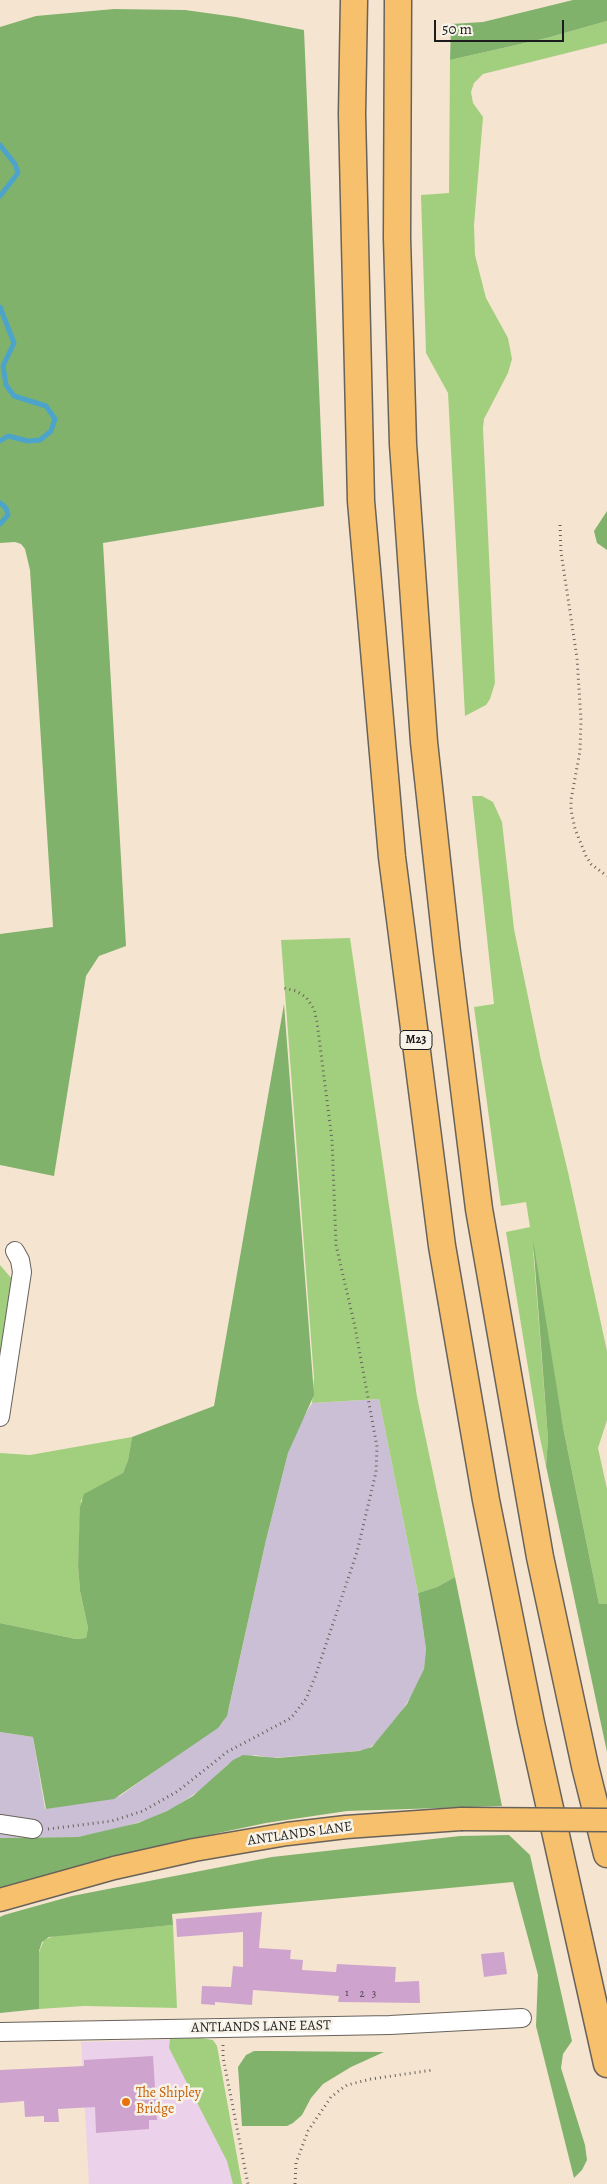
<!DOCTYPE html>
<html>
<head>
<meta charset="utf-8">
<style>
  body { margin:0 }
  #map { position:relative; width:607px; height:2184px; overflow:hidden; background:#f5e5d0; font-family:Alegreya,serif }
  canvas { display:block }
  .scale { position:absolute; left:434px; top:20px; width:130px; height:22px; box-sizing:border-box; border:2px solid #1c1c1c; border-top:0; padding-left:6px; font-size:15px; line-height:18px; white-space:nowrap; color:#1c1c1c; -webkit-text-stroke:4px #f7f3e8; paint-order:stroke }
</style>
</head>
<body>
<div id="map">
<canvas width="607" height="2184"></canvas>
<div class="scale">50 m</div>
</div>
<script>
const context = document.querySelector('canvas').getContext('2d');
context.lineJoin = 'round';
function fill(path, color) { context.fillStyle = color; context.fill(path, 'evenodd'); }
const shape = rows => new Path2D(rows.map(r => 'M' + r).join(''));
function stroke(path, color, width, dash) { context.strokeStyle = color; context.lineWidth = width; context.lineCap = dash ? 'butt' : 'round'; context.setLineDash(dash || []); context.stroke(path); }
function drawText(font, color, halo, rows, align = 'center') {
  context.font = font + ' Alegreya,serif'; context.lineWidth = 5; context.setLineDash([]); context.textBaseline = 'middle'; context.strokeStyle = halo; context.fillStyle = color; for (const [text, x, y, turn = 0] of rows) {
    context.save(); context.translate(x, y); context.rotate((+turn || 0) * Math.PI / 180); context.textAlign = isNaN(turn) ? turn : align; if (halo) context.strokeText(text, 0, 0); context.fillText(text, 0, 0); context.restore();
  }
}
const built = shape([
  [182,2039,242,2184,89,2184,81,2042]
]);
const industrial = shape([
  [379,1399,418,1593,426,1649,424,1669,415,1690,401,1712,376,1743,366,1750,346,1752,272,1758,255,1755,228,1764,205,1787,175,1807,152,1818,114,1830,78,1837,0,1838,0,1732,33,1737,45,1809,120,1796,223,1722,229,1708,266,1540,288,1453,299,1425,312,1403]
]);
const green = shape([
  [607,21,607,43,483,74,474,83,471,92,473,103,483,117,474,225,475,255,486,298,508,338,512,359,508,373,484,419,483,428,495,683,490,699,486,705,465,716,448,393,426,353,421,195,449,193,450,60,547,38],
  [472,796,482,796,493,802,502,822,514,929,541,1060,568,1172,607,1351,607,1420,598,1448,607,1489,607,1604,599,1604,564,1432,533,1248,548,1439,546,1466,538,1429,506,1232,530,1227,526,1202,501,1206,474,1007,494,1004],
  [350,938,417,1397,455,1577,437,1587,418,1593,379,1399,312,1403,314,1378,281,940],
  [0,1265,12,1279,0,1367],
  [132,1437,128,1460,123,1473,81,1500,78,1566,80,1591,88,1628,86,1638,76,1639,0,1623,0,1453,30,1455],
  [173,1925,177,2008,84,2006,39,2009,39,1952,44,1940,54,1936],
  [201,2038,213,2040,217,2046,242,2184,233,2184,227,2161,169,2048,170,2039]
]);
const forest = shape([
  [573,0,607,0,607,21,547,38,450,60,451,24,483,22],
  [114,9,185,10,236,17,304,30,324,506,103,543,126,946,99,956,86,976,54,1176,0,1165,0,934,53,927,30,570,25,549,21,544,15,542,0,543,0,27,36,16],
  [607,511,607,550,597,543,594,531],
  [284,1004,314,1395,288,1453,266,1540,227,1716,218,1728,114,1799,46,1809,33,1737,0,1732,0,1623,76,1639,86,1638,88,1628,80,1591,78,1566,80,1507,84,1494,123,1473,128,1460,132,1437,214,1406],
  [533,1240,564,1432,599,1604,607,1604,607,1752,546,1466,548,1439],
  [455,1577,502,1806,347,1811,266,1823,185,1840,0,1890,0,1838,78,1837,138,1823,167,1811,193,1796,233,1760,243,1755,277,1758,359,1751,372,1747,407,1704,424,1669,426,1649,418,1593,437,1587],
  [509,1835,530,1855,572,2041,563,2054,561,2068,585,2145,587,2160,582,2170,574,2178,536,2026,538,1975,513,1882,172,1914,173,1925,49,1937,42,1942,39,1951,39,2009,0,2013,0,1917,4,1915,72,1896,272,1857,460,1836],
  [254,2051,272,2051,384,2052,351,2067,323,2084,311,2098,302,2115,293,2123,287,2126,242,2126,238,2067,246,2055]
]);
const stream = shape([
  [0,145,15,164,18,173,0,196],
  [0,307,14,343,3,366,6,385,14,396,46,406,55,419,51,431,40,440,28,441,8,436,0,441],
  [0,503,6,508,8,515,0,524]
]);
const building = shape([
  [262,1912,259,1948,291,1950,290,1959,303,1960,302,1970,336,1972,337,1964,396,1967,395,1982,419,1981,420,2003,338,2002,339,1996,253,1990,252,2005,215,2002,215,2005,201,2004,202,1986,231,1987,233,1966,243,1967,243,1932,177,1937,176,1919],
  [504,1952,507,1974,484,1977,481,1954],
  [153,2056,157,2120,149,2120,149,2129,96,2133,95,2107,58,2109,59,2122,44,2122,44,2116,25,2117,24,2101,0,2103,0,2070,84,2066,84,2060]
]);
const path = shape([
  [560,525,561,552,577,658,581,720,580,751,571,800,571,810,575,829,586,856,591,864,607,876],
  [48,1829,112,1821,143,1811,178,1791,227,1752,291,1718,306,1699,315,1677,357,1552,376,1472,377,1447,355,1327,336,1245,332,1140,317,1022,314,1009,306,997,296,991,284,988],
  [223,2045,223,2057,248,2184],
  [295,2184,296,2163,308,2131,331,2097,340,2090,347,2085,371,2079,433,2070]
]);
const minor = shape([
  [0,1417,22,1272,20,1260,15,1251],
  [0,1824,33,1829],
  [0,2032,390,2025,522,2018]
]);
const major = shape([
  [0,1900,114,1868,194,1850,287,1834,346,1827,461,1819]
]);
const highway = shape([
  [354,0,352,114,361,501,392,857,442,1246,486,1500,531,1723,607,2064],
  [398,0,397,238,403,444,424,742,447,952,479,1209,540,1557,585,1766,607,1854]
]);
const majorBridge = shape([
  [461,1819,607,1820]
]);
const markers = [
  [126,2102,5,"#e8710a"]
];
const numberNames = [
  ["1",347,1993],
  ["2",362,1994],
  ["3",374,1994]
];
const shields = [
  [416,1040,32]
];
const shieldNames = [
  ["M23",416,1040]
];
const streetNames = [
  ["ANTLANDS LANE",300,1834,-8],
  ["ANTLANDS LANE EAST",261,2027,-1]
];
const foodNames = [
  ["The Shipley",136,2094],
  ["Bridge",136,2110]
];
fill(built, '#ecd1ea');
fill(industrial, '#cbbfd5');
fill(green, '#a2cf7d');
fill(forest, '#81b26c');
stroke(stream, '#4da4ca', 5);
fill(building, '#cea4ce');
stroke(minor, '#68625b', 20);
stroke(major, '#68625b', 25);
stroke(highway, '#68625b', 29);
stroke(path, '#68625b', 3, [1, 4]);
stroke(minor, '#fff', 18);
stroke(major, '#f7c06c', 22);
stroke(highway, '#f7c06c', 26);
stroke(majorBridge, '#68625b', 25, []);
stroke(majorBridge, '#f7c06c', 22);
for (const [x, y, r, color] of markers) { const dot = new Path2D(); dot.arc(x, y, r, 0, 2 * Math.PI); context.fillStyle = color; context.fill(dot); stroke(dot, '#f7f3e8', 2); }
drawText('11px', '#483e48', null, numberNames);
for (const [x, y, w] of shields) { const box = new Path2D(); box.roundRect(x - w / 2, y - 9.5, w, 19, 4); context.fillStyle = '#f7f3e8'; context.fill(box); stroke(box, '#1c1c1c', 1); }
drawText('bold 12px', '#1c1c1c', null, shieldNames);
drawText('14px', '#1c1c1c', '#f7f3e8', streetNames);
drawText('14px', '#c56008', '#f7f3e8', foodNames, 'left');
</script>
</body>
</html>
